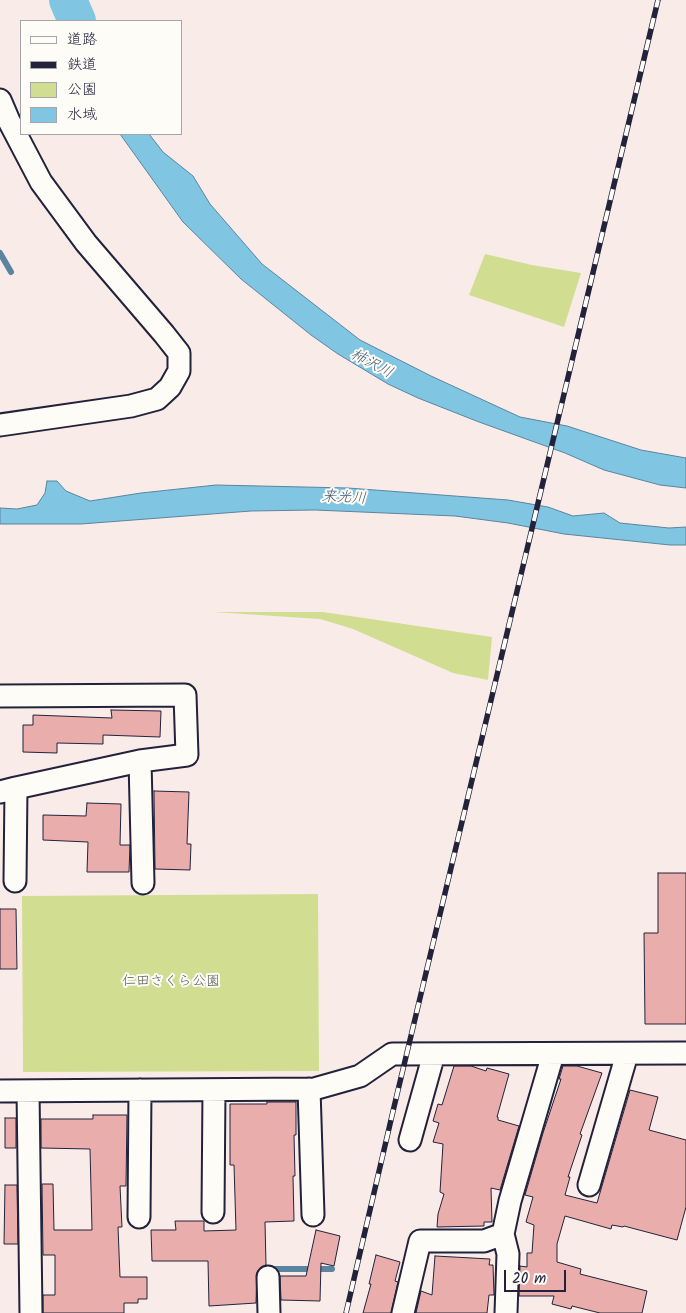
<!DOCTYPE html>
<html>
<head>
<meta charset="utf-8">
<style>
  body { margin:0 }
  #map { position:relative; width:686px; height:1313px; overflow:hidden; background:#f9ece8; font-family:Kalam,"Klee One",sans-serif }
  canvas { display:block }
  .legend { position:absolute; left:20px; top:20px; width:162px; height:115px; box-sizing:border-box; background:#fdfcf7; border:1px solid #a5a5ac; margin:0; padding:6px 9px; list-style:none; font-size:15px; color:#22223b }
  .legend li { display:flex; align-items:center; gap:10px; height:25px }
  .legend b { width:25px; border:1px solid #a5a5ac }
  .scale { position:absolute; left:504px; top:1270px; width:62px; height:22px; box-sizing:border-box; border:2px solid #22223b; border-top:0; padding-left:6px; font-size:15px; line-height:18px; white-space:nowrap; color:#22223b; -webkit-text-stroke:4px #fdfcf7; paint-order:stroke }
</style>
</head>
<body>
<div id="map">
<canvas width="686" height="1313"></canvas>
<ul class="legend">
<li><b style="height:6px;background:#fdfcf7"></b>道路</li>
<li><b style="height:6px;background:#22223b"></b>鉄道</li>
<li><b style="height:14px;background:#d1de91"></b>公園</li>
<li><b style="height:14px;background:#80c5e1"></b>水域</li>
</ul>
<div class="scale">20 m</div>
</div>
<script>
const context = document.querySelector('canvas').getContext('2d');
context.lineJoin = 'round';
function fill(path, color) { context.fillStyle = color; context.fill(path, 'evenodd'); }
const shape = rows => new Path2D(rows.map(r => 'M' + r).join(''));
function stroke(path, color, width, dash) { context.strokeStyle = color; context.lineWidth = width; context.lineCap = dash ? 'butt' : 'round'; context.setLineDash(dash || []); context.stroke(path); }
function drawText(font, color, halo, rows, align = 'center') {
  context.font = font + ' Kalam,"Klee One",sans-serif'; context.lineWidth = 4; context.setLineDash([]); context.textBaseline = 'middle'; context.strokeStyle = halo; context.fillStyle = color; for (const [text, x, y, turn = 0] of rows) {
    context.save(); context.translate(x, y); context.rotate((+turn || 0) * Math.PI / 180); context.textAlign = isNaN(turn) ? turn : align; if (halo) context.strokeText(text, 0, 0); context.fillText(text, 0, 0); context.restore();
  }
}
const green = shape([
  [485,254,532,265,581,273,564,327,469,295],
  [213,612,323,612,492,637,488,680,453,673,353,629,320,619],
  [318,894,319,1071,23,1072,22,896]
]);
const water = shape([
  [120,134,149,134,163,152,193,176,210,204,262,264,360,340,431,376,520,417,567,426,641,450,686,458,686,488,660,485,604,470,565,453,479,422,418,398,388,384,338,354,311,335,241,279,183,222,120,134],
  [47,481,57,481,66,491,90,501,141,493,216,485,348,488,508,500,548,507,573,516,604,513,620,523,669,528,686,527,686,545,670,545,564,534,508,523,455,516,315,510,251,511,81,524,0,524,0,508,17,509,37,505,45,493,47,481]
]);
const stream = shape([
  [0,253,11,272],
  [266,1269,332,1269]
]);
const river = shape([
  [68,0,77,21]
]);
const building = shape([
  [111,710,161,711,160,737,103,735,103,744,57,743,57,753,23,752,23,725,33,725,33,715,112,718,111,710],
  [154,791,189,792,187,844,191,844,190,870,155,869,154,791],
  [87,803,121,804,120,845,130,845,129,872,87,872,88,842,43,840,43,815,86,816,87,803],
  [658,873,686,873,686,1024,645,1024,644,933,658,933,658,873],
  [0,909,16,909,17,969,0,969,0,909],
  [454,1066,471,1066,486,1071,487,1068,509,1074,497,1117,498,1117,498,1120,519,1126,500,1190,491,1188,492,1222,484,1222,484,1226,437,1227,438,1214,444,1194,440,1192,443,1144,433,1142,439,1123,433,1121,438,1104,442,1105,454,1066],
  [563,1066,577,1066,602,1073,580,1134,582,1135,568,1177,570,1177,565,1195,597,1203,630,1090,658,1097,649,1130,686,1140,686,1207,677,1240,624,1226,623,1227,612,1225,611,1229,565,1216,557,1244,557,1262,581,1269,580,1274,647,1291,642,1313,600,1313,572,1306,571,1309,552,1304,554,1296,519,1296,520,1266,527,1267,527,1253,532,1253,534,1225,526,1222,533,1197,525,1195,543,1133,561,1079,559,1079,563,1066],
  [267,1102,296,1102,296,1135,294,1135,295,1176,293,1176,294,1221,265,1222,266,1265,261,1267,257,1272,256,1303,209,1306,208,1261,152,1261,151,1230,176,1230,175,1221,204,1221,204,1231,236,1230,234,1165,230,1165,230,1104,267,1104,267,1102],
  [93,1115,127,1115,126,1186,120,1186,122,1227,118,1227,120,1277,147,1277,147,1299,138,1299,138,1303,124,1303,124,1313,43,1313,43,1295,55,1295,55,1255,43,1255,42,1184,53,1184,54,1230,92,1230,90,1149,41,1148,41,1119,93,1119,93,1115],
  [5,1118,16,1118,16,1148,5,1148,5,1118],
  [5,1185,17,1185,18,1244,4,1244,5,1185],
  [316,1230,340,1236,334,1266,321,1263,320,1301,281,1300,280,1276,306,1276,316,1230],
  [376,1255,400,1262,395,1281,398,1282,391,1313,363,1313,371,1284,369,1284,376,1255],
  [435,1256,490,1259,489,1265,493,1265,494,1295,489,1295,487,1313,416,1313,421,1291,432,1295,435,1256]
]);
const minor = shape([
  [0,100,9,121,41,182,86,243,164,334,179,353,179,371,170,387,157,399,131,406,0,425],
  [0,696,185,695,187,755,140,761,16,788,0,792],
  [140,761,143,883],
  [15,881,16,788],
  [309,1089,313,1215],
  [0,1091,314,1089,360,1076,392,1054,686,1053],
  [28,1091,31,1313],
  [410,1140,434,1054],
  [589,1185,627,1054],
  [213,1212,214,1090],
  [139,1217,140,1090],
  [503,1234,508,1254,506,1313],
  [268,1277,269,1313],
  [403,1313,420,1241,484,1241,503,1234,510,1201,553,1054]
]);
const rail = shape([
  [346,1313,394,1107,658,0]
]);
const parkNames = [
  ["仁田さくら公園",171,983]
];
const waterNames = [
  ["柿沢川",371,365,28],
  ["来光川",344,499,3]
];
fill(green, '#d1de91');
fill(water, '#80c5e1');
stroke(water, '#5a849f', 1);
stroke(stream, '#5a849f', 6);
stroke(river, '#80c5e1', 38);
fill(building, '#e9adac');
stroke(building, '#22223b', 1);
stroke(minor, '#22223b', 25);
stroke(minor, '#fdfcf7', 21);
stroke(rail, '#22223b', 5.5);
stroke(rail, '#fdfcf7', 4, [11]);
drawText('14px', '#575a55', '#fdfcf7', parkNames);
drawText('italic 15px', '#435b75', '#fdfcf7', waterNames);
</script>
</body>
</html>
